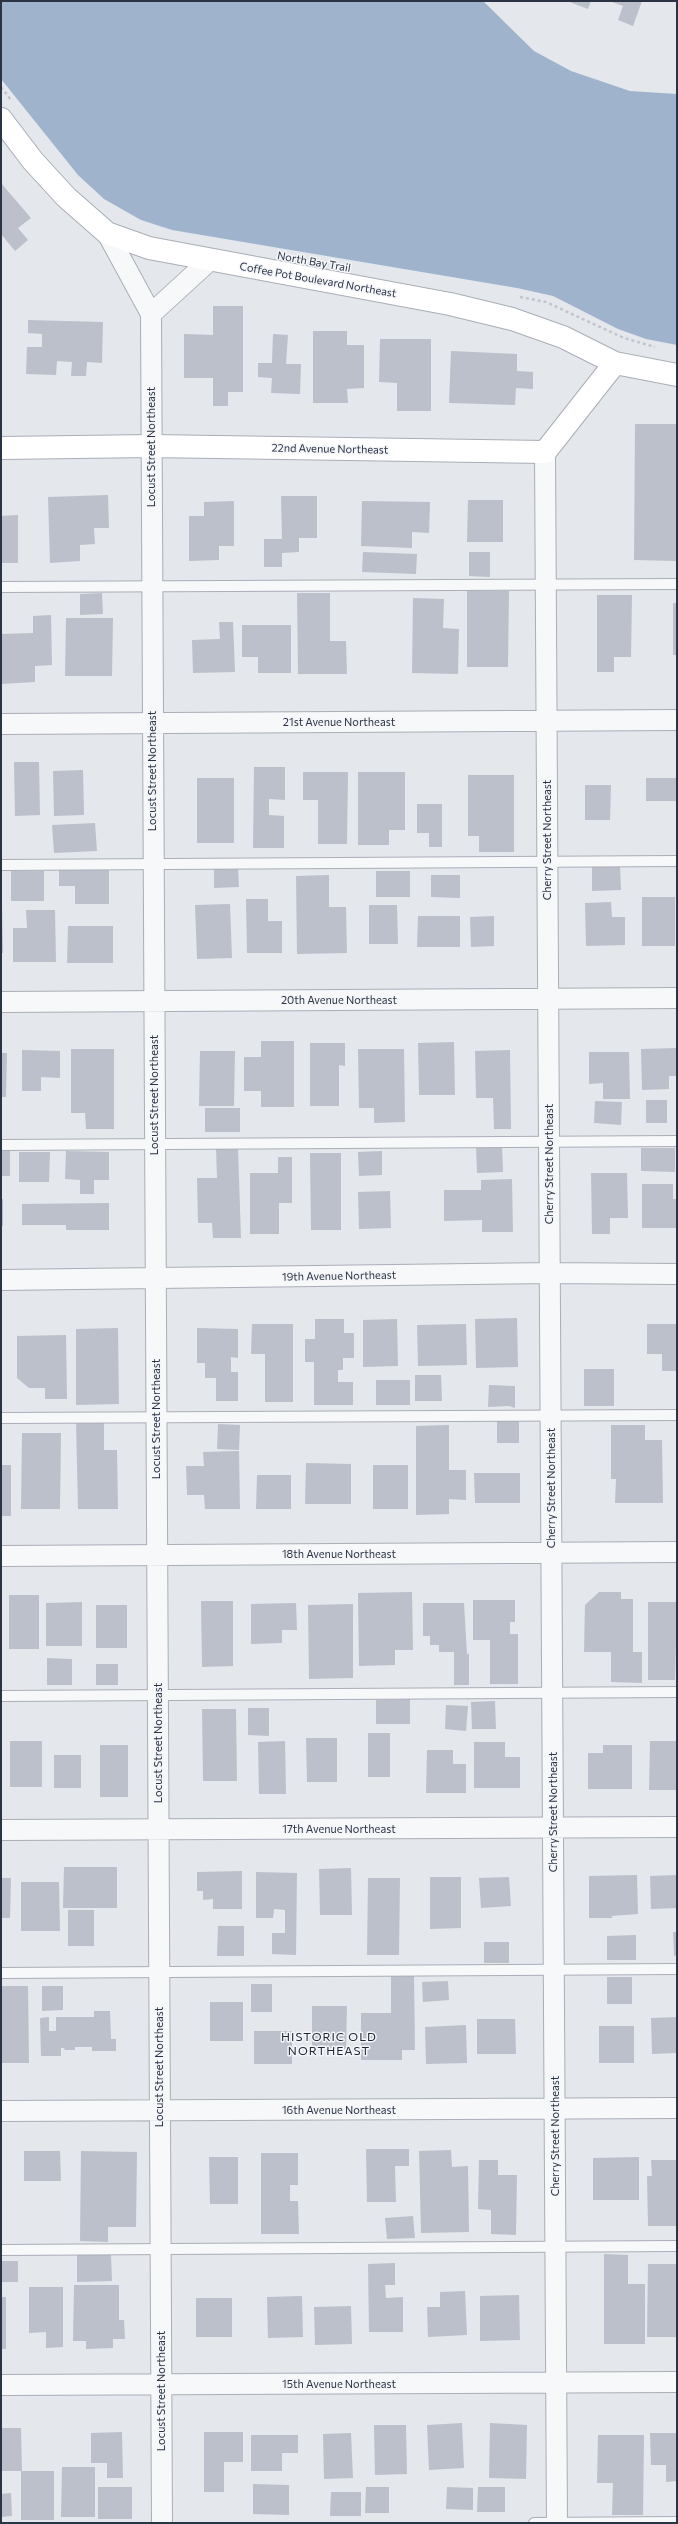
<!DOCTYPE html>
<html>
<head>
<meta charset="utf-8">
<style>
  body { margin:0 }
  #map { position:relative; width:678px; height:2524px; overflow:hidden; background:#e4e7ec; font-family:Commissioner,sans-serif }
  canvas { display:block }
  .frame { position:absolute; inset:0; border:2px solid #2b3445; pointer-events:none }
</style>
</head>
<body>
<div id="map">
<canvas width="678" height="2524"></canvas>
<div class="frame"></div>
</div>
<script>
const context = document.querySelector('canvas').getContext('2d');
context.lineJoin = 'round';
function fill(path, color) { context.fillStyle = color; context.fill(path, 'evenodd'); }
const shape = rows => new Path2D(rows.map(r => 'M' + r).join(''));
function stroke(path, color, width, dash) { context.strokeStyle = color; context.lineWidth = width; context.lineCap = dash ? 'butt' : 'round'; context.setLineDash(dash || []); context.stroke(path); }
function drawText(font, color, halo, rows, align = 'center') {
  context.font = font + ' Commissioner,sans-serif'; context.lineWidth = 3; context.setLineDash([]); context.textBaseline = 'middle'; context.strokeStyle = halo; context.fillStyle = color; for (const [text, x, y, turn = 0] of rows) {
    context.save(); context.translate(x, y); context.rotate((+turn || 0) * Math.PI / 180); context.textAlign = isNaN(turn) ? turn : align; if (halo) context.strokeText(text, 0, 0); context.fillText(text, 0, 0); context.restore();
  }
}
const water = shape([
  [1,1,483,1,534,51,571,71,630,91,677,94,677,345,646,339,618,329,553,296,517,288,172,230,141,220,104,199,78,175,1,79]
]);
const building = shape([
  [567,1,591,1,588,9],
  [609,1,642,1,633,26,618,20,623,6],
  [1,183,31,218,18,228,28,240,15,251,1,234],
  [213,306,243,306,243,392,228,392,228,406,213,406,213,378,184,378,184,334,213,335],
  [28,320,103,322,102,363,87,362,86,376,71,376,72,362,57,361,56,375,26,374,27,347,42,347,42,334,28,333],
  [313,331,347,331,347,345,364,345,364,388,347,389,348,403,313,403],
  [273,334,288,335,286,364,301,364,300,394,271,393,272,378,258,377,258,363,272,363],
  [380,339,431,339,431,411,397,411,397,383,379,382],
  [451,351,517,354,517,371,533,372,533,389,516,388,515,405,449,403],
  [635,424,677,424,677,561,634,560],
  [108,495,109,528,94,528,95,544,80,545,80,561,50,563,48,497],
  [281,496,317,496,317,538,299,538,299,552,282,553,282,567,264,567,264,539,282,539],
  [468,500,503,500,503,542,467,542],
  [234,501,234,546,219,546,219,560,189,561,189,516,204,516,204,502],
  [362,501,430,502,429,533,412,532,412,548,361,546],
  [18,515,18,563,1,563,1,516],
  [363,552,417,554,416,574,362,572],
  [469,552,490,552,490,577,469,576],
  [467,591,509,591,508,667,467,667],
  [102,593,103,614,80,615,80,594],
  [297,593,330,593,330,641,346,641,347,674,298,674],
  [597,595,632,595,631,657,614,657,614,672,597,672],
  [413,598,444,599,443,628,459,629,458,674,412,673],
  [673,603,677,603,677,655,673,655],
  [51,615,52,665,35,666,35,682,1,684,1,634,33,633,33,616],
  [66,618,113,618,112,676,65,676],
  [219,622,233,622,235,672,193,673,192,640,220,639],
  [242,625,291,625,291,673,258,673,258,657,242,657],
  [14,762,39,762,40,815,15,816],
  [254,767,285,767,285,800,269,799,269,815,284,816,284,848,253,848],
  [83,770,84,815,54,816,53,771],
  [303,772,348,772,347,844,318,844,318,800,303,800],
  [358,772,405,772,405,830,389,830,389,845,358,845],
  [468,775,514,775,514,852,479,852,479,836,468,836],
  [197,778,234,778,234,843,197,843],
  [646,778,677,778,677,801,646,801],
  [585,785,611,785,610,820,585,820],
  [417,804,442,804,442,847,429,847,429,833,417,833],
  [95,823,97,851,54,853,52,825],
  [592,865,620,865,621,890,592,891],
  [238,868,239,887,214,888,214,869],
  [59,869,109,869,109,904,75,904,75,886,59,886],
  [11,871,44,871,44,901,11,901],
  [376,871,410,871,410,897,376,897],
  [329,875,329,907,346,907,347,953,297,954,296,876],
  [431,875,460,875,460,898,431,897],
  [642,897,675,897,675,946,642,946],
  [246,899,268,899,268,921,282,921,282,953,247,953],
  [611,902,612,917,625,917,625,945,586,946,585,903],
  [1,904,2,904,3,953,1,953],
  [230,904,232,958,197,959,195,905],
  [369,905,397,905,398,944,369,944],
  [26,910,55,910,56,962,13,962,13,928,27,928],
  [418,916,460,916,460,947,417,947],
  [494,916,494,946,471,947,470,917],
  [68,926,113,926,113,963,67,963],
  [261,1041,294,1041,294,1107,261,1107,261,1091,244,1091,244,1057,261,1057],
  [454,1042,455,1095,419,1095,418,1043],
  [310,1043,345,1043,345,1066,339,1065,339,1106,310,1106],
  [677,1048,677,1076,669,1076,669,1089,642,1090,641,1049],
  [71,1049,114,1049,114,1129,86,1129,85,1113,71,1113],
  [358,1049,404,1049,405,1122,374,1123,374,1108,359,1108],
  [22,1050,60,1051,60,1078,41,1077,41,1091,22,1091],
  [510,1050,511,1129,494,1129,493,1098,476,1098,475,1051],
  [200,1051,235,1051,234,1106,199,1106],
  [589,1052,629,1052,630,1099,603,1099,603,1083,589,1084],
  [1,1053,7,1053,6,1097,1,1097],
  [646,1100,667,1100,667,1123,646,1123],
  [595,1101,622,1102,621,1125,594,1123],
  [205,1108,240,1108,240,1132,205,1132],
  [502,1145,503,1172,477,1173,476,1146],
  [216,1148,238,1148,241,1238,213,1238,212,1223,198,1223,197,1178,217,1178],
  [641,1148,675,1148,675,1172,641,1171],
  [1,1151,10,1151,10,1176,1,1176],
  [66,1151,109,1152,109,1180,94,1180,94,1194,80,1194,80,1180,65,1179],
  [382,1151,382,1175,359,1176,358,1152],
  [19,1152,50,1152,49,1182,19,1182],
  [310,1153,341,1153,341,1230,311,1230],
  [278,1157,292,1157,292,1203,279,1203,279,1234,250,1234,250,1173,278,1173],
  [591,1173,627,1173,628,1218,610,1218,610,1234,592,1234],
  [512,1179,513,1232,482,1232,482,1220,444,1221,444,1190,481,1190,481,1180],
  [642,1184,673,1184,673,1199,677,1199,677,1228,642,1228],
  [390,1191,391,1228,359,1229,358,1192],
  [1,1199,3,1199,3,1226,1,1226],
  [109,1203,109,1230,66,1230,66,1225,22,1225,22,1204],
  [517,1318,518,1367,476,1368,475,1319],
  [315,1319,344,1319,344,1333,354,1333,354,1358,343,1358,343,1370,338,1370,338,1382,353,1382,353,1405,314,1405,314,1362,305,1362,305,1339,315,1339],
  [397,1319,398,1366,363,1367,363,1320],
  [252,1324,293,1324,293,1402,265,1402,265,1354,251,1354],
  [466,1324,467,1365,418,1366,417,1325],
  [647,1324,677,1324,677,1371,662,1371,662,1354,647,1354],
  [118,1328,119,1404,76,1405,76,1329],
  [197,1328,238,1329,238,1358,231,1357,231,1372,238,1372,238,1401,216,1401,216,1378,205,1378,205,1363,197,1363],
  [66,1335,67,1399,45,1399,45,1388,29,1388,17,1378,17,1336],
  [584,1369,614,1369,614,1406,584,1406],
  [415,1375,441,1375,442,1401,415,1401],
  [376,1380,410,1380,410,1405,376,1405],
  [489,1385,515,1386,515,1408,509,1406,488,1407],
  [76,1420,104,1420,104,1450,117,1450,118,1509,78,1509],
  [497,1421,519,1421,519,1443,497,1443],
  [218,1424,240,1425,239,1450,217,1449],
  [449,1425,449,1470,466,1470,466,1500,449,1499,449,1514,416,1515,416,1426],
  [611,1425,645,1425,645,1440,662,1440,663,1503,615,1503,616,1479,611,1479],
  [22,1433,61,1433,60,1509,21,1509],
  [239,1451,240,1509,205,1509,204,1495,187,1495,186,1466,204,1466,203,1452],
  [306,1463,351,1464,351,1504,305,1504],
  [1,1465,11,1465,11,1516,1,1516],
  [373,1465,408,1465,408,1509,373,1509],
  [474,1473,520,1473,520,1503,475,1503],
  [257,1475,291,1475,291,1509,256,1509],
  [412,1592,413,1650,395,1650,395,1665,359,1666,358,1593],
  [599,1592,621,1592,621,1599,633,1599,633,1652,642,1652,642,1683,611,1682,611,1652,584,1652,585,1605],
  [9,1595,39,1595,39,1649,9,1649],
  [473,1600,515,1600,515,1622,510,1622,510,1634,518,1634,518,1684,490,1684,490,1640,473,1640],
  [201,1601,233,1601,233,1666,202,1667],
  [82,1602,82,1646,46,1646,46,1603],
  [648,1602,677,1602,675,1680,648,1680],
  [296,1603,297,1630,282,1630,282,1643,251,1644,251,1604],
  [423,1603,464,1603,467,1655,469,1653,469,1685,454,1685,454,1652,439,1652,439,1645,430,1645,430,1636,423,1636],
  [353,1604,353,1678,309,1679,308,1605],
  [96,1605,127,1605,127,1648,96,1648],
  [47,1658,72,1659,72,1685,47,1685],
  [96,1664,118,1664,118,1685,96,1685],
  [410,1699,410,1724,376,1724,376,1700],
  [495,1701,496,1729,472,1729,471,1702],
  [446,1705,468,1706,466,1731,445,1729],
  [248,1708,269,1708,269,1736,248,1735],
  [202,1709,236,1709,237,1781,203,1781],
  [368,1733,390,1733,390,1777,368,1777],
  [306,1738,337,1738,337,1782,307,1782],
  [10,1741,42,1741,42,1787,10,1787],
  [285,1741,286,1794,259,1794,258,1742],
  [650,1741,677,1741,677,1790,649,1790],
  [474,1742,505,1742,505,1757,520,1757,520,1788,474,1788],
  [100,1745,128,1745,128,1797,100,1797],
  [603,1745,632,1745,632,1789,588,1789,588,1753,603,1753],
  [427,1750,453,1750,453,1764,466,1764,466,1793,426,1793],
  [54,1755,81,1755,81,1788,54,1788],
  [64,1867,117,1867,117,1908,63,1908],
  [351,1868,352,1915,320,1915,319,1869],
  [242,1871,242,1909,213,1909,213,1899,203,1900,203,1891,197,1891,197,1872],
  [256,1872,297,1873,296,1955,272,1954,272,1933,285,1933,285,1910,274,1909,273,1918,256,1918],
  [637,1875,638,1914,611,1916,613,1918,589,1918,589,1876],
  [677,1875,677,1908,651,1909,650,1876],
  [430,1877,461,1877,461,1928,430,1929],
  [509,1877,511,1906,481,1908,479,1878],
  [1,1878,11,1878,10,1918,1,1918],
  [368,1878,400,1878,399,1955,367,1955],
  [21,1882,59,1882,60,1931,21,1931],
  [68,1910,94,1910,94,1946,68,1946],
  [218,1926,244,1926,244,1956,217,1956],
  [673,1932,677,1932,677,1955,674,1956],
  [636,1935,636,1960,607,1960,607,1936],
  [484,1942,509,1942,509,1963,484,1963],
  [391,1976,414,1976,415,2050,402,2050,402,2060,361,2060,361,2013,391,2013],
  [607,1977,632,1977,632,2004,607,2004],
  [448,1981,449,2000,423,2002,422,1982],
  [251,1984,272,1984,272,2012,251,2012],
  [1,1986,28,1986,29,2063,1,2063],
  [42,1986,63,1986,63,2010,42,2011],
  [210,2002,243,2002,243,2041,210,2041],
  [312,2006,347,2006,346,2049,312,2048],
  [94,2011,110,2011,111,2039,116,2039,116,2051,92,2051,92,2047,75,2047,75,2050,65,2050,64,2048,61,2048,61,2056,41,2056,40,2018,49,2017,49,2031,56,2031,56,2017,94,2017],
  [677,2017,677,2053,652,2054,651,2018],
  [477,2019,515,2019,516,2054,477,2054],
  [466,2025,467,2063,426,2064,425,2027],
  [599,2026,634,2026,634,2063,599,2063],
  [254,2031,292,2031,292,2064,254,2064],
  [366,2149,409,2149,409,2166,395,2166,396,2202,367,2202],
  [451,2150,452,2167,468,2166,469,2232,421,2233,419,2151],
  [24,2151,60,2151,61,2181,24,2181],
  [81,2151,137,2152,136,2227,108,2227,108,2242,80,2241],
  [261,2153,298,2153,298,2185,290,2185,290,2201,298,2201,299,2234,261,2234],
  [209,2157,238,2157,238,2204,210,2204],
  [639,2157,639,2200,593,2200,593,2158],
  [479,2160,498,2160,498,2175,517,2175,516,2235,491,2234,491,2210,478,2209],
  [651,2160,677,2160,677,2226,648,2226,647,2176,652,2176],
  [413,2216,415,2238,387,2239,385,2218],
  [604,2254,628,2255,628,2284,645,2284,645,2344,604,2344],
  [77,2255,111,2255,112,2281,77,2282],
  [1,2261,18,2261,18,2282,1,2282],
  [395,2263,395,2285,385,2285,386,2298,403,2297,403,2332,369,2332,368,2264],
  [648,2264,677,2264,677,2337,647,2337],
  [74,2285,119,2285,119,2320,124,2320,125,2339,113,2339,113,2348,86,2349,86,2341,73,2341],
  [29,2287,63,2287,63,2347,46,2348,46,2332,29,2333],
  [465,2291,467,2335,428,2337,427,2307,440,2307,440,2292],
  [519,2295,520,2340,480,2341,480,2296],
  [302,2296,303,2337,268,2338,267,2297],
  [1,2297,6,2297,6,2349,1,2349],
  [196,2298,232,2298,232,2337,196,2337],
  [351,2306,352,2344,315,2345,314,2307],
  [462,2423,464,2468,429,2470,427,2425],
  [490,2423,527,2425,526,2479,489,2478],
  [374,2425,406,2425,407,2474,375,2475],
  [1,2428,21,2428,22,2471,1,2471],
  [122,2432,123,2478,107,2478,107,2463,91,2463,91,2433],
  [204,2432,243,2432,243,2462,224,2462,224,2492,204,2492],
  [351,2433,353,2478,324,2479,323,2434],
  [650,2433,677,2433,677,2481,666,2482,666,2465,651,2465],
  [251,2435,298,2435,298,2453,282,2453,282,2471,251,2471],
  [598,2435,644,2435,643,2515,612,2515,613,2483,597,2483],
  [62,2467,95,2467,95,2517,61,2517],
  [21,2471,54,2471,54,2520,21,2520],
  [253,2484,289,2485,289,2515,253,2514],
  [98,2487,132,2487,132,2519,98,2519],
  [366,2487,389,2487,389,2513,365,2513],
  [447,2487,473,2488,473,2510,446,2509],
  [478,2487,505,2487,505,2512,477,2512],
  [331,2492,361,2492,361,2516,330,2516],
  [11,2493,12,2516,1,2517,1,2494]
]);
const path = shape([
  [1,87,11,100],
  [520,297,546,302,624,338,655,347]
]);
const lane = shape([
  [1,587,677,584],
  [1,865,677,861],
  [1,1145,677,1141],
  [1,1418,677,1415],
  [1,1696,677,1692],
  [1,1973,677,1969],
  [1,2250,677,2246],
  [534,2523,677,2522]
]);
const street = shape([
  [107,233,151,314,162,2523],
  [151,314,210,260],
  [545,452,557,2523],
  [1,724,677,720],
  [1,1002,677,998],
  [1,1280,550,1273,677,1274],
  [1,1556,677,1552],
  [1,1830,677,1827],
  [1,2111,677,2108],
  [1,2385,677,2382]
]);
const secondary = shape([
  [1,119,33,161,66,197,107,233,149,248,450,304,512,319,563,337,615,363,677,375],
  [1,448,151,446,545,452,615,363]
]);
const streetNames = [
  ["North Bay Trail",314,262,10],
  ["Coffee Pot Boulevard Northeast",318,280,10],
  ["Locust Street Northeast",151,447,-90],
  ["22nd Avenue Northeast",330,449,1],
  ["21st Avenue Northeast",339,722],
  ["Locust Street Northeast",152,771,-90],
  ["Cherry Street Northeast",547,840,-90],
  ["20th Avenue Northeast",339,1000],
  ["Locust Street Northeast",154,1095,-90],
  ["Cherry Street Northeast",549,1164,-90],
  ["19th Avenue Northeast",339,1276,-1],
  ["Locust Street Northeast",156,1419,-90],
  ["Cherry Street Northeast",551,1488,-90],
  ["18th Avenue Northeast",339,1554],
  ["Locust Street Northeast",158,1743,-90],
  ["Cherry Street Northeast",553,1812,-90],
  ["17th Avenue Northeast",339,1829],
  ["Locust Street Northeast",159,2067,-90],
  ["16th Avenue Northeast",339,2110],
  ["Cherry Street Northeast",555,2136,-90],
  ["15th Avenue Northeast",339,2384],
  ["Locust Street Northeast",161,2391,-90]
];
const neighbourhoodNames = [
  ["HISTORIC OLD",329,2037],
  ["NORTHEAST",329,2051]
];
fill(water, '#9fb4cc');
fill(building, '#bbc0ca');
stroke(lane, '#a9aeb7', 12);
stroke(street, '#a9aeb7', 22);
stroke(secondary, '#a9aeb7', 24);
stroke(path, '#c2c5cb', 2.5, [3, 3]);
stroke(lane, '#f7f8fa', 10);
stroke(street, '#f7f8fa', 20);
stroke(secondary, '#fff', 22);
drawText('11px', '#2b3445', '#f4f6f9', streetNames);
context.letterSpacing = '1px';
drawText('12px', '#1d2536', '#f4f6f9', neighbourhoodNames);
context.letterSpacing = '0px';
</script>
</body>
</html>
